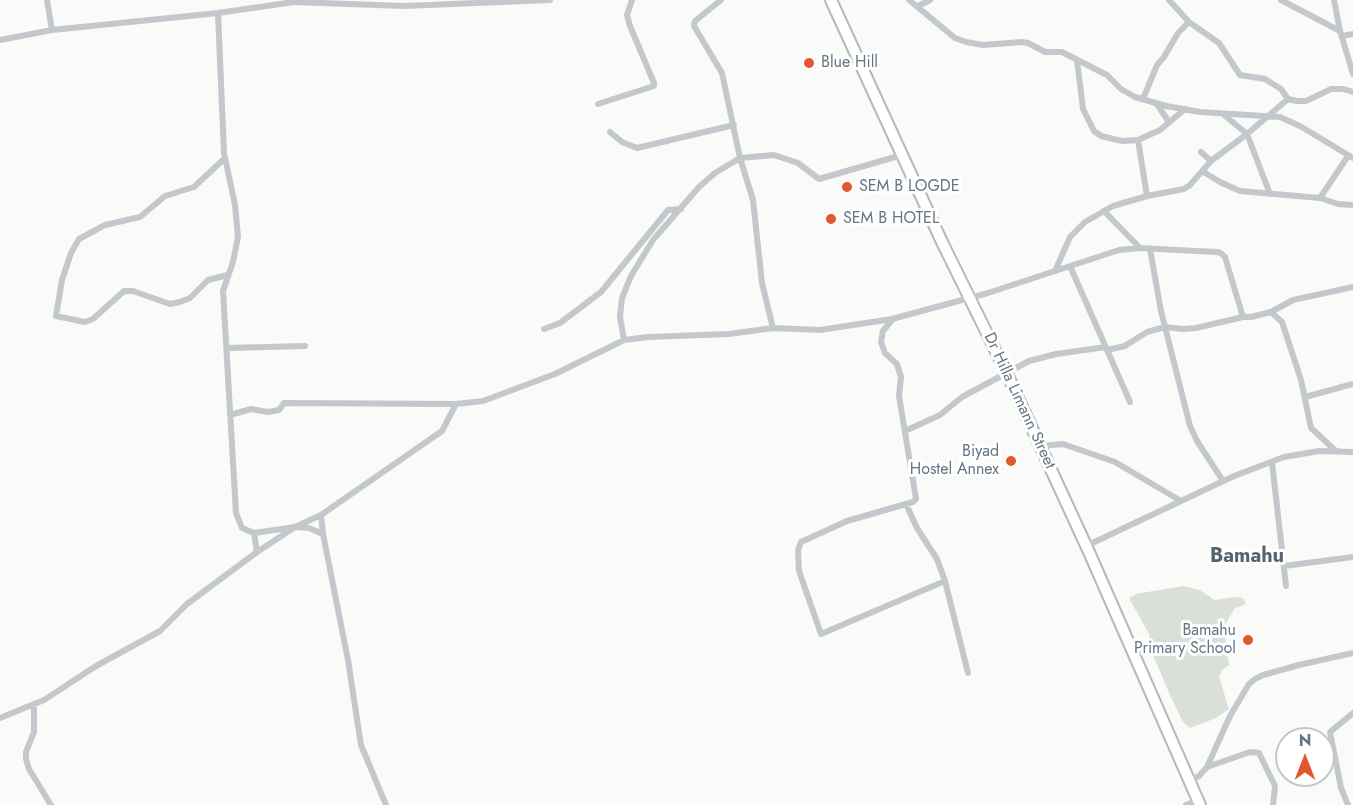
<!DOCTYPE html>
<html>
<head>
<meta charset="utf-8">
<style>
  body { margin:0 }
  #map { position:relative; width:1353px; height:805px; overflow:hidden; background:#fafaf8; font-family:Jost,sans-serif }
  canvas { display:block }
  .north { position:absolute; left:1275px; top:727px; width:60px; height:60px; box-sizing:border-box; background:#fff; border:2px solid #c1c8cd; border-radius:50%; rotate:0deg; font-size:16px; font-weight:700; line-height:24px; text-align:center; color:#657683 }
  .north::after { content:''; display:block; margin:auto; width:21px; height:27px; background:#e4572e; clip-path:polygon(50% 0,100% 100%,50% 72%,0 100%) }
</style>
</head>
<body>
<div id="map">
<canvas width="1353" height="805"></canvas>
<div class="north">N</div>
</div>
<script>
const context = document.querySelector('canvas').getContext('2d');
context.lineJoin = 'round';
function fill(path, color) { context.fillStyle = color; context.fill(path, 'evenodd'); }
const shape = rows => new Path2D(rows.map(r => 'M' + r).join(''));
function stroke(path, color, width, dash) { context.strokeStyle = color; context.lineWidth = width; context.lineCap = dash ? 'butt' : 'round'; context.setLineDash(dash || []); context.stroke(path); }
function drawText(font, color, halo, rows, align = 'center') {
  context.font = font + ' Jost,sans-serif'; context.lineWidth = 6; context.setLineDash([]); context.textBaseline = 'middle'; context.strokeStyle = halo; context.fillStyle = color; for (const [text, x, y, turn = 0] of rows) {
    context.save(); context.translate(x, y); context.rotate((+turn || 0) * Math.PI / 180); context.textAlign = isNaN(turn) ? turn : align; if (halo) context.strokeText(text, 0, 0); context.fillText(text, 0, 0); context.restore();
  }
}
const green = shape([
  [1183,586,1200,590,1214,600,1234,597,1243,598,1246,604,1235,608,1226,623,1225,635,1229,665,1222,670,1219,677,1229,709,1216,718,1190,728,1183,722,1170,695,1150,648,1149,634,1129,598,1136,594]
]);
const street = shape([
  [47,0,52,30],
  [721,0,695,21,694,26,722,73,740,158,753,200,762,283,773,328],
  [909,0,955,38,966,42,983,45,1022,42,1028,43,1045,52,1062,52,1107,75,1121,89,1135,97,1166,106,1200,112,1280,117,1300,126,1353,158],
  [1169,0,1189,22,1219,43,1240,75,1265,79,1281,89,1288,99,1297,101,1306,101,1331,89,1343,89,1353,92],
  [1281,0,1340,31],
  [1334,0,1340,31,1353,74],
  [918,6,930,0],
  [218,13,224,153,235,205,238,237,233,262,223,291,236,513,242,528,254,533,295,527,309,528,323,534,348,660,361,745,386,805],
  [1342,36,1353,34],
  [0,40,52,30,218,13,294,2,404,6,550,0],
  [1077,60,1083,109,1094,131,1101,136,1122,141,1138,140,1160,130,1185,109],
  [1143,99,1157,65,1164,57,1178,33,1189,22],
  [1156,103,1169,122],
  [598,104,654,86,654,83,630,26,627,15,632,0],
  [1223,114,1247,134,1270,194],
  [610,132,622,142,637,148,734,125],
  [1138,140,1147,196],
  [1201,152,1211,161],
  [225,158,194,187,165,196,140,217,105,225,79,239,71,253,62,280,56,316,85,322,93,319,124,291,133,291,170,304,180,302,190,298,208,280,228,275],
  [1202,171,1220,182,1240,191,1320,198,1338,204,1353,205],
  [1320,198,1348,156],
  [1104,211,1140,248],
  [1150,249,1161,311,1190,426,1197,441,1223,481],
  [1070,266,1130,402],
  [1055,271,1070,237,1085,222,1113,206,1147,196,1184,189,1190,185,1211,161,1247,134,1288,99],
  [1271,312,1282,322,1301,380,1311,428,1336,451],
  [892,320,883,331,881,342,885,353,897,364,901,377,899,396,916,499,913,502,847,521,801,542,798,550,799,571,821,634,945,581],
  [544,329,560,323,601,292,668,210,681,209],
  [624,340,620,317,622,298,631,276,653,240,699,187,715,173,740,158,774,155,798,163,819,179,902,155],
  [227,348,305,346],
  [1107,350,1125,346,1147,332,1165,327,1183,329,1196,328,1243,317],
  [1305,397,1353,384],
  [230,415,251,409,268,412,279,410,284,403,456,404],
  [905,431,940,415,962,397,1029,361,1056,354,1106,347],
  [1040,446,1063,444,1115,462,1181,501],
  [1272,462,1286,586],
  [906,504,917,528,937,559,945,581,968,673],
  [321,515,323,534],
  [254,533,257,552],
  [1086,546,1234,476,1284,457,1319,451,1353,452],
  [1284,566,1353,557],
  [34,704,34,732,26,752,26,759,29,769,51,805],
  [0,718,44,700,96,666,160,631,187,604,257,552,295,527,321,515,442,431,456,404,483,401,555,374,624,340,648,337,729,334,773,328,820,330,892,319,988,293,1119,250,1140,248,1196,251,1218,252,1222,254,1225,257,1243,317,1251,317,1271,312,1293,300,1353,287],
  [1207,767,1250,752,1259,753,1275,786,1273,805],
  [1189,781,1199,776,1207,767,1230,716,1249,684,1255,679,1263,675,1299,665,1353,653],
  [1186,805,1198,800],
  [1348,805,1341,788,1330,732,1353,713]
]);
const highway = shape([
  [831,0,942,242,1007,374,1089,552,1200,805]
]);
const markers = [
  [809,63,6,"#e4572e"],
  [847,187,6,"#e4572e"],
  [831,219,6,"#e4572e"],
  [1011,461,6,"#e4572e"],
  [1248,640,6,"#e4572e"]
];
const poiNames = [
  ["Blue Hill",821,63],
  ["SEM B LOGDE",859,187],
  ["SEM B HOTEL",843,219],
  ["Biyad",999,452,"right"],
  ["Hostel Annex",999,470,"right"],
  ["Bamahu",1236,631,"right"],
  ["Primary School",1236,649,"right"]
];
const streetNames = [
  ["Dr Hilla Limann Street",1019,401,65]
];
const quarterNames = [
  ["Bamahu",1247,557]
];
fill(green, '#dadfd7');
stroke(highway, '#b4b9bd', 14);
stroke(street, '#c3c8cc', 6);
stroke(highway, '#fff', 10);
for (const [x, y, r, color] of markers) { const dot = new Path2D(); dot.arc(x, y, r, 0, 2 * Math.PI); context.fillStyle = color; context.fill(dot); stroke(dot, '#fff', 2); }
drawText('16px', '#657683', '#fff', poiNames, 'left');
drawText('16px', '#657683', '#fff', streetNames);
drawText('bold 20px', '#57646e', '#fff', quarterNames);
</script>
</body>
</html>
